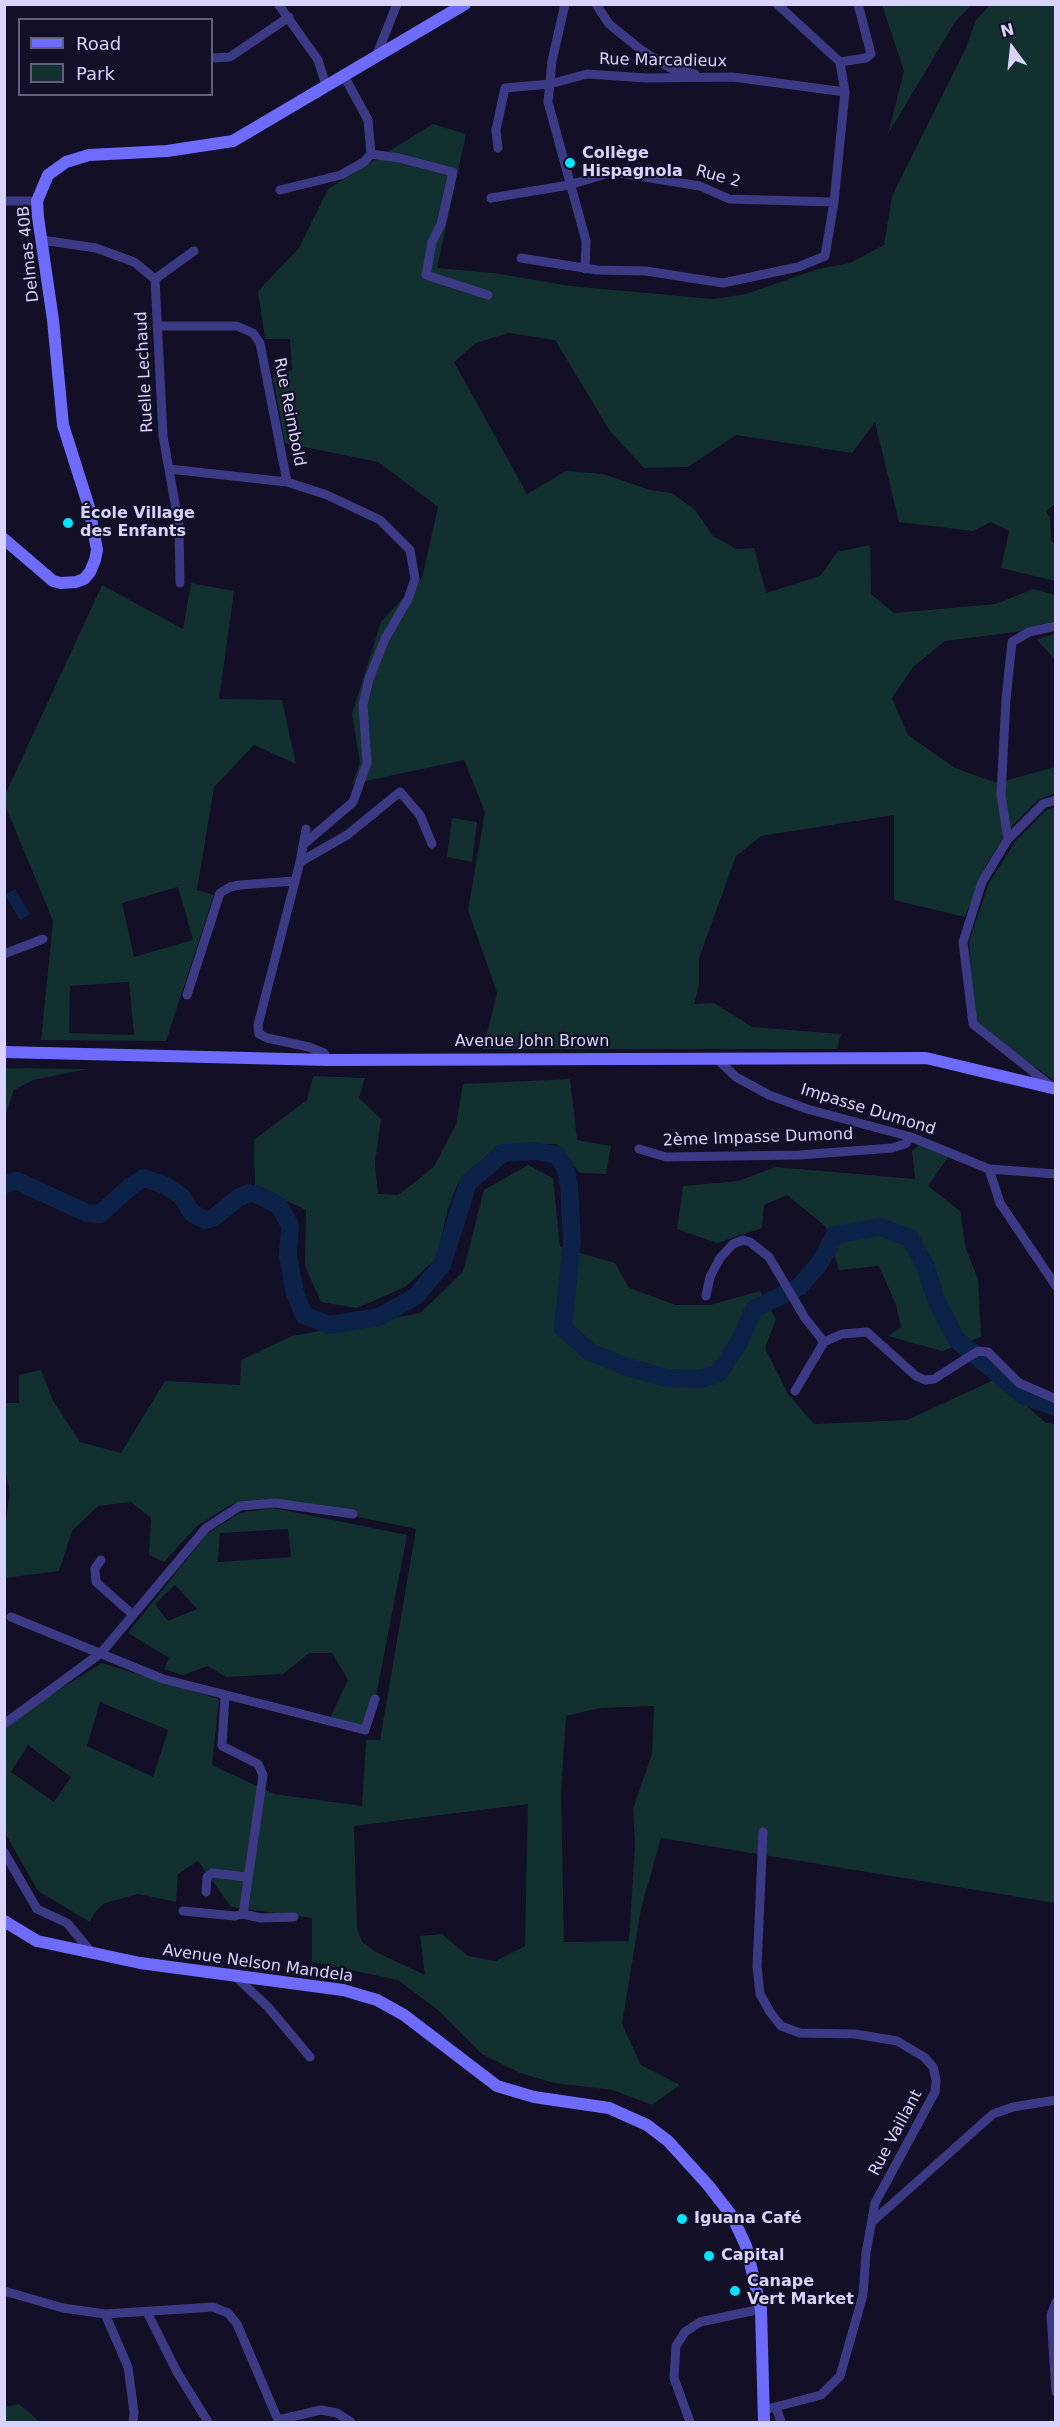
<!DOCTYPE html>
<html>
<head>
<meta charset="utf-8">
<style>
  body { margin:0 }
  #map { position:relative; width:1060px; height:2427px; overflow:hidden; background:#130f26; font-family:"DejaVu Sans",sans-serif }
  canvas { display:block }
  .frame { position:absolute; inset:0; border:6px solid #d9d4ff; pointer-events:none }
  .legend { position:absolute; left:18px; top:18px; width:195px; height:78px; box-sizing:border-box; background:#130f26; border:2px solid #625e7d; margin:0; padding:8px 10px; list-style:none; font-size:18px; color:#d9d4ff }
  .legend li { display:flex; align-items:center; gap:12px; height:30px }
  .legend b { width:30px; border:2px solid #625e7d }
  .north { position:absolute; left:982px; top:18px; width:60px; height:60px; -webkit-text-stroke:4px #130f26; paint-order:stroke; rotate:345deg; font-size:16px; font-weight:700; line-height:24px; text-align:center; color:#d9d4ff }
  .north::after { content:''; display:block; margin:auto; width:21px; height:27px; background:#d9d4ff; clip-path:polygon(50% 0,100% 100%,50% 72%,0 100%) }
</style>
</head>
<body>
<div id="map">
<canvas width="1060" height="2427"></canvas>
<div class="frame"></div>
<ul class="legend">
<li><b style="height:8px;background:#6f6bff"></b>Road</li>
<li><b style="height:16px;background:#12302f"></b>Park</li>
</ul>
<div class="north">N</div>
</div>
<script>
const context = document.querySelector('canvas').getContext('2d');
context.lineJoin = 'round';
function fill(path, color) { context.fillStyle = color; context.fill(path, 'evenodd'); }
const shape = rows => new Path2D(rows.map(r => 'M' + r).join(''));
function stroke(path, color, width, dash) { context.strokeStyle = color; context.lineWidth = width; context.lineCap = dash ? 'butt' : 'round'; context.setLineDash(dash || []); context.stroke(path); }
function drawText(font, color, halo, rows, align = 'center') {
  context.font = font + ' "DejaVu Sans",sans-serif'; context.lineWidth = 4.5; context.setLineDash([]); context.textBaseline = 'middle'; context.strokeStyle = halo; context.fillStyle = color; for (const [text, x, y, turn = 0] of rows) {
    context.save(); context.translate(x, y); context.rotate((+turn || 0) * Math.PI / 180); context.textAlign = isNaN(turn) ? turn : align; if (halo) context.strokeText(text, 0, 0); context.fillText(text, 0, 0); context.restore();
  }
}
const green = shape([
  [882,5,971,5,955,22,888,134,904,71],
  [990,5,1055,5,1056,503,1046,511,1050,517,1051,541,1055,544,1055,581,1001,568,1009,531,991,522,973,531,899,522,875,422,852,453,736,435,688,467,644,468,610,431,555,340,508,333,476,343,454,362,527,494,566,471,603,474,650,490,672,493,695,510,713,536,736,549,754,548,766,593,820,576,837,552,870,545,871,594,894,613,996,604,1033,589,1055,595,1055,621,1016,632,945,641,913,667,892,698,908,735,955,768,997,783,1055,767,1055,793,1038,800,1010,828,986,865,965,917,894,900,894,815,761,836,736,856,699,958,699,984,694,1004,714,1003,752,1027,841,1034,837,1049,483,1049,497,993,468,910,485,812,464,760,352,784,360,763,352,714,381,622,422,578,438,507,378,462,285,443,273,377,292,370,290,339,265,339,258,291,299,248,328,189,433,124,466,134,437,268,494,273,570,286,713,299,746,294,818,269,850,263,884,245,892,196,965,50,976,20],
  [191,583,234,591,219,699,282,700,296,764,254,745,214,787,197,890,214,895,166,1041,41,1040,53,921,5,805,5,795,102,585,183,629],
  [178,887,193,940,134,957,122,903],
  [129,982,134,1035,69,1033,70,986],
  [1055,634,1056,634,1055,659,1036,639],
  [1055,807,1055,1081,974,1023,969,941,989,883,1015,842,1045,811],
  [452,818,477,822,472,862,447,857],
  [5,1068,87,1069,33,1080,14,1090,5,1116],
  [313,1076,365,1078,359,1098,381,1119,375,1163,378,1194,398,1195,434,1167,456,1124,463,1084,570,1079,577,1140,611,1146,606,1174,580,1173,556,1144,498,1145,458,1183,448,1209,436,1259,405,1287,357,1308,321,1302,305,1266,306,1210,255,1186,254,1140,307,1100],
  [919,1145,948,1157,928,1186,960,1211,966,1249,978,1279,981,1337,942,1351,888,1336,901,1327,896,1305,879,1266,839,1270,826,1227,787,1195,764,1205,762,1228,717,1243,677,1229,683,1186,738,1181,776,1167,915,1179,912,1151],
  [528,1165,553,1178,560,1247,615,1263,629,1288,676,1305,710,1305,760,1291,776,1319,765,1348,788,1394,814,1424,907,1420,996,1379,1046,1423,1055,1424,1055,1903,661,1838,641,1909,622,2024,641,2065,680,2085,652,2105,613,2090,554,2083,520,2073,482,2054,438,2010,398,1980,312,1962,312,1918,231,1907,198,1861,178,1874,176,1902,138,1894,105,1903,94,1913,90,1922,38,1891,5,1833,4,1718,31,1707,102,1663,219,1699,212,1765,274,1794,362,1806,366,1740,380,1740,416,1529,272,1499,232,1504,197,1526,164,1562,149,1555,151,1518,131,1502,98,1506,72,1531,59,1571,5,1578,5,1527,10,1492,5,1469,5,1403,19,1403,19,1375,41,1370,53,1401,80,1442,121,1453,165,1381,240,1385,241,1360,292,1336,420,1313,463,1272,484,1190],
  [100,1702,168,1730,153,1777,87,1746],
  [654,1706,652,1754,633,1809,635,1844,629,1941,564,1942,561,1794,566,1716,600,1708],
  [28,1745,71,1777,54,1802,11,1772],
  [528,1804,525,1946,496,1961,468,1956,442,1934,420,1936,425,1975,376,1952,362,1942,357,1928,354,1826],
  [274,1508,407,1535,370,1727,330,1718,348,1680,332,1653,309,1653,283,1674,226,1677,208,1666,183,1675,164,1669,169,1658,128,1633,207,1534,239,1513],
  [288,1529,291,1557,218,1562,220,1533],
  [175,1585,197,1609,168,1621,155,1604],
  [19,2404,40,2422,5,2422,5,2407]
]);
const water = shape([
  [15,889,30,914,20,920,5,895]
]);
const river = shape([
  [4,1184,17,1181,87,1213,100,1214,131,1186,144,1178,164,1185,181,1196,192,1213,205,1220,213,1218,238,1198,249,1193,259,1195,279,1206,290,1225,288,1255,295,1293,304,1315,329,1325,379,1317,416,1296,442,1265,468,1183,503,1153,535,1151,557,1155,565,1167,569,1186,572,1241,563,1328,590,1352,627,1367,667,1378,700,1379,718,1374,738,1344,754,1309,799,1287,819,1264,835,1235,880,1227,910,1238,926,1267,936,1300,956,1339,1024,1396,1056,1407]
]);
const street = shape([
  [278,4,318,60,326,85],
  [565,4,552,61,548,102,586,241,585,269],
  [596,4,609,24,640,49,670,68,695,74],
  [377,54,397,4],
  [212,58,230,57,289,17],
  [840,62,866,58,871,54,858,4],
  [498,148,496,130,505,88,550,84,587,74,646,78,733,77,845,92],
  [371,154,399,158,453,172,441,224,432,242,426,275,488,295],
  [280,190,341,175,364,162,371,154,368,120,343,74],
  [491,198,569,185,613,172,700,186,729,199,834,202],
  [4,201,37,201],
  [42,240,96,248,134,262,155,279,163,436,179,526,180,583],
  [521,258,597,270,646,271,723,283,798,267,825,256,834,202,845,92,840,62,777,4],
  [155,279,194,251],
  [157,326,237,326,253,333,260,343,287,482,327,495,380,520,410,550,415,579,408,599,385,639,369,679,363,705,367,763,353,802,304,844],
  [169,469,287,482],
  [306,829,300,862,258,1025,259,1034,267,1038,309,1047,324,1053,328,1060],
  [1008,839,1001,795,1006,699,1012,642,1029,632,1056,626],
  [300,862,347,835,400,792,420,815,432,844],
  [4,954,43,939],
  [187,995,220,893,230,887,239,885,295,881],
  [716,1058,736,1077,769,1095,807,1109,911,1137,989,1169,1056,1174],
  [1051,1086,973,1024,963,942,982,882,1008,839,1043,804,1056,800],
  [639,1149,666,1157,799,1155,892,1148,905,1144,911,1137],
  [989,1169,1000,1203,1056,1286],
  [706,1296,710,1277,720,1258,733,1244,743,1240,750,1242,769,1257,805,1318,824,1342],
  [795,1391,824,1342,842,1334,867,1332,916,1376,925,1380,934,1379,978,1351,988,1352,1019,1383,1056,1399],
  [101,1560,95,1568,96,1582,132,1614],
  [11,1617,163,1679,365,1730,375,1699],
  [4,1724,101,1653,206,1528,240,1506,275,1503,353,1514],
  [763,1832,757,1966,760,1994,770,2012,781,2026,800,2033,855,2034,897,2041,924,2057,933,2067,936,2080,935,2092,875,2203,866,2253,863,2295,840,2376,821,2395,764,2410],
  [4,1852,37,1909,67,1923,92,1953],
  [206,1892,207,1877,212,1873,247,1877],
  [183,1911,235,1916,243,1914,263,1775,258,1764,222,1746,225,1696],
  [243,1914,261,1918,294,1917],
  [236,1977,268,2007,310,2057],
  [872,2222,993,2114,1013,2107,1056,2100],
  [4,2291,63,2308,105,2314,213,2307,228,2313,237,2324,278,2420,321,2410,337,2413,351,2422],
  [1056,2302,1051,2315,1056,2392],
  [147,2312,177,2372,208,2422],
  [105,2314,128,2367,134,2412,133,2422],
  [776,2407,781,2422],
  [690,2422,674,2378,676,2346,685,2332,700,2322,761,2309]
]);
const secondary = shape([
  [4,539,53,581,61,583,76,582,84,579,90,572,95,560,97,550,89,507,63,425,53,320,38,217,37,201,48,175,66,162,89,155,167,151,233,141,465,4],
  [4,1052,328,1060,926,1058,1056,1089],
  [4,1921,37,1941,140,1963,343,1990,377,2000,404,2015,497,2086,534,2097,609,2108,647,2125,668,2141,708,2185,732,2216,746,2246,761,2309,764,2422]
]);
const markers = [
  [570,163,6,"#00e5ff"],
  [68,523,6,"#00e5ff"],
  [682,2219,6,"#00e5ff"],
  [709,2256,6,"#00e5ff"],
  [735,2291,6,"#00e5ff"]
];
const streetNames = [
  ["Rue Marcadieux",663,61,1],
  ["Rue 2",718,177,15],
  ["Delmas 40B",29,254,-96],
  ["Ruelle Lechaud",145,372,-93],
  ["Rue Reimbold",289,412,79],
  ["Avenue John Brown",532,1042],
  ["Impasse Dumond",868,1110,17],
  ["2ème Impasse Dumond",758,1138,-2],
  ["Avenue Nelson Mandela",258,1964,8],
  ["Rue Vaillant",896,2133,-62]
];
const poiNames = [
  ["Collège",582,154],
  ["Hispagnola",582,172],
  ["École Village",80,514],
  ["des Enfants",80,532],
  ["Iguana Café",694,2219],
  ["Capital",721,2256],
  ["Canape",747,2282],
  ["Vert Market",747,2300]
];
fill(green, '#12302f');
fill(water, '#0c2248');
stroke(river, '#0c2248', 18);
stroke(street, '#3d3a85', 9);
stroke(secondary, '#6f6bff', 12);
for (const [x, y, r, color] of markers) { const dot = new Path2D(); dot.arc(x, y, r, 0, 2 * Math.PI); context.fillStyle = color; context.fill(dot); stroke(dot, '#130f26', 2); }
drawText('16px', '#d9d4ff', '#130f26', streetNames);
drawText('bold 16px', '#d9d4ff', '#130f26', poiNames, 'left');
</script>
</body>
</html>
